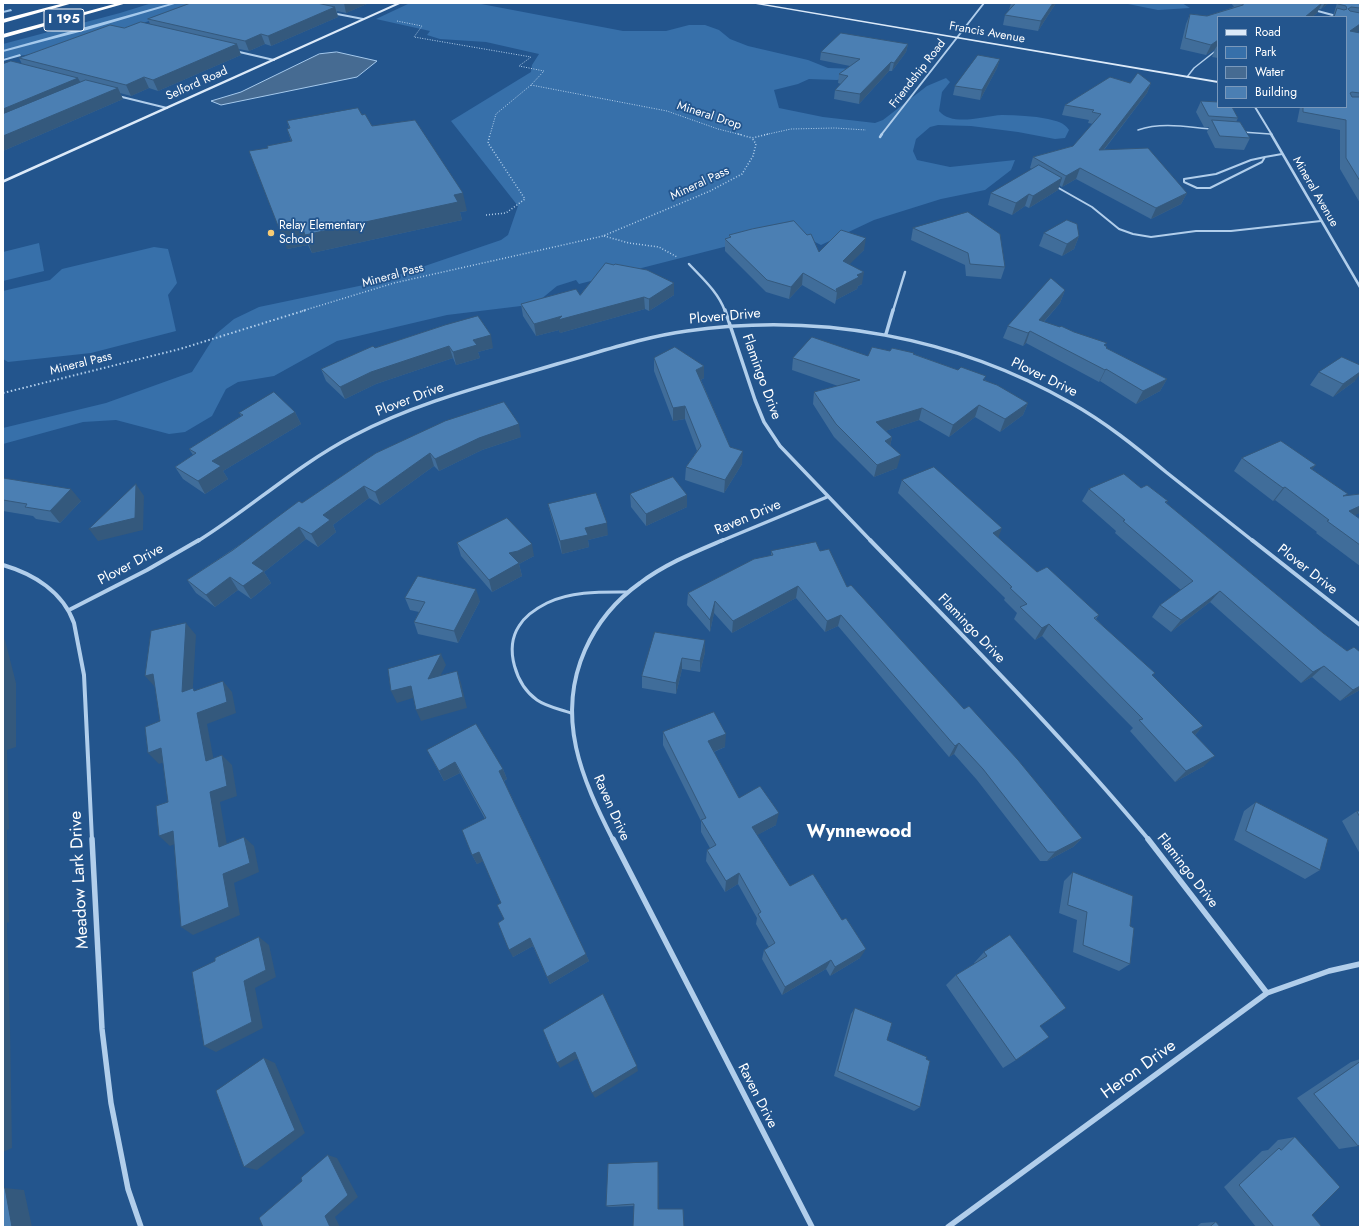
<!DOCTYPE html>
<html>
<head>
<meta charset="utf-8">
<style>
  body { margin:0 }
  #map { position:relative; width:1363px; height:1230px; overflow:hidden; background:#23558d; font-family:Jost,sans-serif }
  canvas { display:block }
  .frame { position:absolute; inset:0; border:4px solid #fff; pointer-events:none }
  .legend { position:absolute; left:1217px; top:16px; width:130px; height:92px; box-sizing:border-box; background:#23558d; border:1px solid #7b99bb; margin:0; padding:5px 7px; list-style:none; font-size:12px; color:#fff }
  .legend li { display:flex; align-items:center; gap:8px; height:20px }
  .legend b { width:20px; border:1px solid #7b99bb }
</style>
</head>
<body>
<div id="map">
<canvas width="1363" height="1230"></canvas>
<div class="frame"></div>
<ul class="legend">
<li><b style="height:5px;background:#dceaf9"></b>Road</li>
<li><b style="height:11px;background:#3770aa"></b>Park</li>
<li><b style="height:11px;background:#466b92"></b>Water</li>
<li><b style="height:11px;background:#4b7fb3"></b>Building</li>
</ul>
</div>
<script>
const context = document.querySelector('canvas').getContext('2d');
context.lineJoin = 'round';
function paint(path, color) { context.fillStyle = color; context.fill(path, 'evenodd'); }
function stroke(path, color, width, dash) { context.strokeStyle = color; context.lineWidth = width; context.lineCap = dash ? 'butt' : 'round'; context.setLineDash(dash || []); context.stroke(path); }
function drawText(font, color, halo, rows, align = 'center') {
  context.font = font + ' Jost,sans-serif'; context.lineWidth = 3.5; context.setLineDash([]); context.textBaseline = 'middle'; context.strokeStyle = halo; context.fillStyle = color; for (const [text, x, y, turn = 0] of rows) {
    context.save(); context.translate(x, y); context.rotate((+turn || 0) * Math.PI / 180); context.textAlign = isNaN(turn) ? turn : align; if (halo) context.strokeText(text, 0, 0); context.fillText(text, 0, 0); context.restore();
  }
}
paint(new Path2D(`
  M152,3h51l-141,47 -59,8v-14l117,-31z
  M410,3h66l147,28h43l23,-6h16l14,5 11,9 18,7 60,14 20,8 30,1 -13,9 -8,2 -28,-1 -11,5 -24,6 5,18 44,9 52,6 8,-3 44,-34 19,-8 4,4 -8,10 -3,19c14,16 44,5 63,4 15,0 31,1 46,4 8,2 16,3 21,11l-4,8 -10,1 -37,-7 -47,-6 -33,-1 -8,2 -14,12 -3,12 4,9 33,7 65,-7 -4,10 -26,20 -44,9 -67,21 -53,25 -10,-5 -52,-2 -180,46 -3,-4 -19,6 -17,14 -11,5 -82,10 -110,26 -63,35 -36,6 -12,7 -14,27 -27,16 -16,2 -53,-14 -33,2 -80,22v-16l103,-25 86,-31 24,-38 18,-15 25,-12 119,-25 123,-42 7,-5 10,-29 -67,-85 80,-49 1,-7 7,-11 -53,-12 -46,-3 -13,-4 3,-4 -54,-12z
  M1123,3h59l8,5 -32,2z
  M39,243l5,28 -41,10v-29z
  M154,247l14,2 9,34 -9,12 8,36 -85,22 -83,9 -5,-3v-68l47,-11 12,-11z`), '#3770aa');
const water = new Path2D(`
  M337,52l40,9 -20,16 -136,28 -10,-4 30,-9 78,-38z`);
paint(water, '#466b92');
stroke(water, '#a5c9ec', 1);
paint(new Path2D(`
  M172,3h6l-91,27 -84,22v-2z
  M11,9l1,2 -9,2v-2z
  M20,54l1,2 -18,5v-2z`), '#a5c9ec');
stroke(new Path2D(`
  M397,21l25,5 -8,11 117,20 -12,9 25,5 -13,14 -35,29 -6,21
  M531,85l136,26 51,18 24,6
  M764,135l27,-6 44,-1 31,2`), '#b1ceeb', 1, [1, 1.5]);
stroke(new Path2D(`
  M738,134l14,4 16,-4
  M486,215l20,-2 19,-14 -37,-56 2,-9
  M604,236l25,7 30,4 18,10
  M302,311l92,-28 209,-47 107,-45 32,-17 11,-18 3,-12 -4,-6`), '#b1ceeb', 1.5, [1, 2]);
stroke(new Path2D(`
  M3,393l177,-44 126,-39`), '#b1ceeb', 2, [1.5, 2.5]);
stroke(new Path2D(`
  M1187,77l7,-9 24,-19
  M1138,130c24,-8 49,-3 73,-1
  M1242,132l28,2`), '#b1ceeb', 1.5);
stroke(new Path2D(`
  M1265,157l-3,5 -52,26h-13l-13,-6v-3l32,-5 35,-14z
  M1265,157l17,-3
  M1055,186l37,21 27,22 14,5 18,3 45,-6h35l90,-10`), '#b1ceeb', 2);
stroke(new Path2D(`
  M571,713c-11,-4 -24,-6 -34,-13 -21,-15 -33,-51 -18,-74 6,-10 18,-18 28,-23 25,-12 54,-11 81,-11`), '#b1ceeb', 3);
stroke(new Path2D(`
  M1314,10l26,7
  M332,13l31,6
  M235,51l39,9
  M118,96l49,12
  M1255,107l17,28
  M881,135l103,-132`), '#b1ceeb', 2);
stroke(new Path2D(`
  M1271,134l89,153
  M880,137l2,-3
  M689,264c14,15 29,28 36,47
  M893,311l12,-39`), '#b1ceeb', 2.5);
stroke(new Path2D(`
  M725,310l30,90 9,22 16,24 91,95
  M886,334l7,-24
  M198,541c53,-33 99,-76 155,-105 64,-34 134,-51 204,-72 43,-12 86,-27 130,-33 132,-19 268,6 384,72 34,19 65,44 95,69 29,23 58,46 87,69
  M721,541l106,-44`), '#b1ceeb', 3.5);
stroke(new Path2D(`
  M870,540c95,98 191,195 279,300
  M1252,540l108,85
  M3,565c31,9 60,27 71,58l10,52 8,165
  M69,610l78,-40 52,-30
  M613,840c-31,-61 -58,-122 -28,-190 12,-27 31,-50 55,-67 25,-19 55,-31 83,-43`), '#b1ceeb', 4);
stroke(new Path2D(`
  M92,839l10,190 9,74 17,86 13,38
  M613,839l199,388
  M1148,839l119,154
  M948,1227l319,-234 62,-22 31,-7`), '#b1ceeb', 5.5);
paint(new Path2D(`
  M397,3h5l-399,180v-3z
  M750,3h8l460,78v2z`), '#dceaf9');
paint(new Path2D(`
  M64,3h9l-70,20v-4z
  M118,3h9l-124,35v-4z`), '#fff');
paint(new Path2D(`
  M191,3h178l-23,10 -9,-2 1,6 -67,29 -6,-2 -16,7 -10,-2 2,6 -83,36 -9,-3 -18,8 -11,-3 3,6 -120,52v-87h19l-3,-6 105,-30 26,-4 -2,-5z
  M1011,3h45l-18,28 -35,-6 2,-10 5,-5h-1z
  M1231,3h98l-8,6h-2l-2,4 -5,4h-94v41l-6,-1 3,-8 -9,6 -26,-6 6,-25 4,-10 17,2 27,-9z
  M1337,3h23v27l-4,2 4,1v170l-20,-34v-39l-43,-8 3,-15h46v-90h-14l2,-4z
  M908,44l-2,8 -14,19h-3l-30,33 -25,-5 1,-9 6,-6 -3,-1 1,-9 11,-8 -30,-6 1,-8z
  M1000,59l-3,9 -17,32 -27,-5 2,-9z
  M1130,83h21l-4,10 -43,57 83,43 -6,11 -30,15 -75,-40 -14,8 -3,-2 -1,5 -29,18 -4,-2 -13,9 -24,-10 3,-12 41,-24 -2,-1 3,-11 40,-11 20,-22 -5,-1 1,-3 -27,-5 3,-10z
  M1201,101l37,17 -2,4 14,16 -6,12 -29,-2 -8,-16 2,-5h-5l-8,-15z
  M362,115l10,11 95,85 -7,1 2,8 -150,33 -4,-8 -21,4 4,-108 -4,-12 2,-1 -2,-7z
  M913,228l92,39 -4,12 -35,-3 -1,-11 -54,-25z
  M1044,233l35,3 -5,13 -12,7 -23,-10z
  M729,235l90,17 45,-2 -15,14 13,20 -4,2 -1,3 -21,11 -1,4 -33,-19 -13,14 -23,-7 -41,-41v-12l4,-1z
  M1065,290l-5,13 -16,19 30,10 31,14 2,1 -1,1 61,31 -7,12 -24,13 -36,-23 -1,1 -73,-39 -3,3 -20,-8 5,-12z
  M580,295h94l-25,16 -4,-2 -85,24 -1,-3 -23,6 -13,-20 -2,-12z
  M445,325l48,23 -15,4 2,6 -24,7 -3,-7 -77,26 -31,15 -19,-18 -5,-12 54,-21z
  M890,351l24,3 71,26 43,23 -5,12 -23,17 -25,-15 -26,20 -30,-17 -34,11 7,6 -2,9 7,22 -23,9 -40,-40 -21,-33 1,-12 24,-6 -46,-16 1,-12 75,-2z
  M654,358l50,8v12l-3,2 29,67 12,17 -18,29 -39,-13 1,-13 11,-16 -12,-32 -12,2 -19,-50z
  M1319,372l36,9 -22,16 -23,-12z
  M295,412l6,12 -78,47 5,8 -23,15 -22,-15 -8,-12 18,-12 -4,-6 52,-33 -2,-3z
  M521,437l-39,13 -43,21 -5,-5 -54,39 -11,-7 -36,27 3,7 -18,15 -12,-8 -42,33 7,11 -20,16 -13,-9 -23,17 -19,-14 -9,-13 115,-77 74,-50z
  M1242,458l74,7 -4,4 34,26 9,20 5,4v47l-44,-33 1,-1 -42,-32 -2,1 -39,-30z
  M3,478l78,23 -21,22 -24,-4 -3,-3 -30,-5z
  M902,480l96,58 39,34 62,43 -3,4 107,107 -8,9 9,31 -29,16 -45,-51 3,-3 -91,-92 -7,4 -21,-21 3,-6 -13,-13 1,-2 -107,-105z
  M1141,488l27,13 -2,2 157,130 24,18 13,1v38l-20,11 -28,-24 -11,6 -91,-81 -39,30 -19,-15 8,-12 21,-15 -66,-57 1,-2 -34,-30 7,-12z
  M630,494l57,1v12l-41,19 -15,-19z
  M548,504l60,31 -20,5 1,7 -27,7 -11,-38z
  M457,543l77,13 -15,8 3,12 -30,16 -31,-36z
  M771,551h49l27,36 117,122 118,129 -9,9 -26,14h-7l-63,-81 -23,-26 -5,3 -111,-131 -13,6 -29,-34 -64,35 -18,-20 -4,19 -23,-27 1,-12 83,-37z
  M405,598l75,3 -22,42 -40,-9 -4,-12 5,-10 -9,-2z
  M655,632l50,20 -5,20 -18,-3 -6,25 -34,-6v-12z
  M663,732l62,15 -11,5 25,46 37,27 -19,10 33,51 70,72 -30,18 -4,-7 -44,26 -20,-36 2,-9 5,-3 -13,-23 1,-6 -19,-34 -13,8 -19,-31 1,-11 3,-2 -9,-16v-11l-38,-76z
  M427,750l76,19 4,10 -3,2 85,180 -39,23 -17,-38 -20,11 -9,-38 -3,-16 -18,-42 -6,3 -5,-9 13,-36 -25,-46 -16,8z
  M1256,802l64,68 -15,9 -71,-39 10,-29z
  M1357,811h3v43l-18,-33z
  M1073,872l57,92 -11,7 -46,-19 4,-32 -18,-7 5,-32z
  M984,952l56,74 -24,34 -13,8 -57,-83 10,-10 18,-11v-1z
  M855,1008l32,32 39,19 -6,48 -6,4 -80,-35 17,-62z
  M1360,1059v85l-2,2 -19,3 -42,-51 54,-36z
  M1295,1137l17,78 10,12h-66l-32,-40 38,-36 6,-1 10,-10z
  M658,1162v3l1,44 25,18 -50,-21 -25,1 -3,-1z
  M1216,1222l4,5h-24l5,-4z`), '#406d9a');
paint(new Path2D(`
  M344,3h25l-23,10z
  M1053,3h3l-18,28 3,-10z
  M1322,3l-5,10 -5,4h-7z
  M1325,3h4l-8,6z
  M335,7l3,10 -67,29 -3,-10z
  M1360,24v6l-14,10 4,-9z
  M261,34l4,10 -16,7 -4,-10z
  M1218,40v6h-1l-2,3 -9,6 5,-10z
  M237,44l4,11 -83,36 -5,-11z
  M908,44l-2,8 -14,19 2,-8z
  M1000,59l-3,9 -17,32 2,-10z
  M891,62l-2,9 -30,33 1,-10z
  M144,77l5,11 -18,8 -5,-11z
  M78,78l6,11 -81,34v-14z
  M1151,83l-4,10 -52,68 4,-11z
  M118,88l5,11 -120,52v-15z
  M1080,168l-4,11 -14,8 4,-11z
  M1062,178l-4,12 -29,18 4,-12z
  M463,193l4,18 -7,1 2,8 -150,33 -7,-18z
  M1187,193l-6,11 -30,15 5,-11z
  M1029,194l-4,12 -13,9 4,-12z
  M302,226l6,19 -21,4 -7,-18z
  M1079,236l-5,13 -12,7 5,-12z
  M866,238l-2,12 -23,23 2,-12z
  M864,272l-2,12 -4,2 -1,3 -21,11 1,-8 -1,-3 21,-14z
  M803,273l-1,12 -13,14 2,-12z
  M674,283v12l-25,16v-12z
  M1065,290l-5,13 -26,30 5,-13z
  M644,297l1,12 -85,24 -1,-3 -23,6 -2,-12 28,-8z
  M1030,331l-4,12 -3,3 5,-13z
  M491,335l2,13 -15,4 2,6 -24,7 -3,-13 20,-12z
  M449,346l4,12 -77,26 -31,15 -5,-12 31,-15z
  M704,366v12l-8,5v-13z
  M1106,369l-6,12 -1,1 6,-12z
  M1360,372v2l-5,7 -22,16 10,-13z
  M1167,379l-7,12 -24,13 7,-13z
  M1028,403l-5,12 -23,17 5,-13z
  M979,405l-4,12 -26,20 4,-12z
  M685,406v13l-12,2v-13z
  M922,408l-3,12 -46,15 3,-13z
  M295,412l6,12 -78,47 5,8 -23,15 -7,-13 14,-20z
  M519,424l2,13 -39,13 -43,21 -4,-12 44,-21z
  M892,437l-3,13 -4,-9z
  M743,451l-1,13 -18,29 1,-13z
  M430,453l4,13 -54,39 -5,-13z
  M901,455l-4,13 -23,9 3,-12z
  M1316,465l-10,12 4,-9z
  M136,484l8,12 -1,34 -45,11 -9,-12z
  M364,486l5,12 -36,27 3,7 -18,15 -7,-13 12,-19z
  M1285,487l-10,13 -2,1 10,-13z
  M71,489l10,12 -21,22 -10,-12z
  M687,495v12l-41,19v-12z
  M1360,506v7l-22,10 11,-12z
  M607,523l1,12 -20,5 1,7 -27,7 -2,-13 25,-13z
  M299,527l7,12 -42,33 7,11 -20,16 -8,-13 9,-23z
  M1002,528l-5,13 -4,-8z
  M532,544l2,12 -15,8 3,12 -30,16 -3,-12 20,-27z
  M230,577l8,13 -23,17 -9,-12z
  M798,586l-2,12 -64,35 1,-12z
  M476,589l4,12 -22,42 -4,-12z
  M1220,591l-10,11 -39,30 10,-12z
  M715,601l-1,12 -4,19v-12z
  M841,615l-3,11 -13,6 2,-11z
  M186,623l10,12 -4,68 -10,-11z
  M1049,624l-7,12 -7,4 7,-12z
  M3,638l2,2 11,43v64l-9,3 2,79 -2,1 2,92 -2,1 3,105 2,120 -9,4z
  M705,640v12l-5,20v-11z
  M441,654l5,11 -13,25 -5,-11z
  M682,658v11l-6,25v-11z
  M1324,666l-12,11 -11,6 12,-11z
  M457,671l4,12 6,25 -46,13 -5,-11z
  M153,674l2,13 -10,-11z
  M223,681l9,11 4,21 -29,11 9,48 -10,-11 -9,-48z
  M411,686l5,11 -19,6 -6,-12z
  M1360,686v4l-20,11 13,-11z
  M1203,726l-10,11 -1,-5z
  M726,734l-1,13 -17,7v-13z
  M959,743l-5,11 -5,3 6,-11z
  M161,748l11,11 -13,5 -11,-11z
  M222,755l10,10 5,31 -17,6 9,55 -10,-10 -9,-55z
  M1215,756l-11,10 -29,16 11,-11z
  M455,762l5,11 -16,8 -5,-10z
  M503,769l4,10 -4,2 -4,-10z
  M779,813l-3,12 -26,14 2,-12z
  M173,831l11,9 -14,6 -11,-10z
  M244,837l10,9 5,26 -25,11 6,32 -47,20 -12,-8z
  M1082,838l-9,9 -26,14 8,-9z
  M479,852l5,9 -7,3 -5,-9z
  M739,873l-1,11 -13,8 1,-11z
  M259,937l10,8 7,32 -21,11 8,40 -47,24 -12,-6 40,-65z
  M530,938l3,8 -20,11 -4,-7z
  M866,949l-6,9 -30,18 5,-9z
  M586,954l3,7 -39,23 -3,-7z
  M831,960l-5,9 -44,26 3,-8z
  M575,1052l3,6 -18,10 -3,-5z
  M264,1058l11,5 30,70 -48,37 -13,-3z
  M637,1066l1,5 -43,27 -3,-5z
  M328,1155l9,3 21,39 -23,20 5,10h-10l-5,-11z
  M658,1162v3l1,46 -1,-2z
  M5,1188l19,2 8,37h-20z`), '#34597d');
const building = new Path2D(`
  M191,3h126l18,4 -67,29 -7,-2 -16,7 -97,-22z
  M1016,3h37l-12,18 -36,-6z
  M1242,3h80l-17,14h-87v23l-7,5 -26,-7 5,-24 17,2 36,-11z
  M1338,3h22v5l-9,-1 -3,2 2,2 10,2v11l-10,7 10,2v60l-8,-1 -2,1 2,4h8v84l-14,-23v-38l-43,-8v-5h43v-90h-12l3,-9 7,2 3,-1 -1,-3 -8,-2z
  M141,22l96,22 -84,36 -9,-3 -18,8 -107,-27 91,-33 14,3z
  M841,33l67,11 -14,19 -3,-1 -31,32 -25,-4 13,-14 -9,-2 21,-15 -39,-7z
  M978,55l22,4 -18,31 -27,-4z
  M11,61l67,17 -75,31v-45z
  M1138,73l13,10 -52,67 49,-2 39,45 -31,15 -76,-40 -14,8 -33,-19 40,-11 28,-32 -9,-2 2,-2 -29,-5 45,-28 20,6z
  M86,80l32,8 -115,48v-22z
  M1201,101l17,1v5h14l6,11 -29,-2z
  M358,108l4,7 3,-1 7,12 43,-6 48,73 -9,2 4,7 -153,33 -3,-9 -22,5 -31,-80 19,-3 -1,-2 25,-5 -5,-12 3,-1 -3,-7z
  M1212,120l28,2 10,16 -30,-2z
  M1039,165l23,13 -29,18 -4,-2 -13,9 -25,-10z
  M968,212l32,22 5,33 -35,-3 -2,-11 -55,-25z
  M1067,220l10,4 2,12 -12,8 -23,-11z
  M794,221l13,14 4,-1 8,18 22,-22 25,8 -23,23 21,11 -7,3 2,2 -23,12 1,3 -34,-19 -12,14 -24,-7 -42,-41 6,-2 -2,-2 23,-6z
  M606,263l8,2 1,-1 32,6 27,13 -25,16 -5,-2 -86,23 4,-4 -28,8 -13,-20 55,-15 4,6z
  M1051,278l14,12 -26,30 21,7 1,-1 13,6 33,11 -3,2 3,2 -1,1 61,31 -24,12 -37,-22 -1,1 -75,-39 -2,2 -20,-7z
  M478,316l13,19 -18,5 4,5 -24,7 -4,-6 -78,26 -31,15 -19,-18 52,-23 2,2 70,-23z
  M812,337l56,19 4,-9 18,4 2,-3 22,5 -1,1 45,16 3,-3 25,9 -3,4 14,5 31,18 -23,16 -26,-14 -26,20 -31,-17 -46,14 16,15 -7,4 16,14 -24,10 -41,-41 -22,-32 46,-12 -67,-22z
  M675,347l29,19 -8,4 34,77 13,4 -18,29 -39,-13 15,-21 -16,-40 -12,2 -19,-50z
  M1342,357l18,8v7l-17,12 -24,-12z
  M274,392l21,20 -83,49 9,5 -23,15 -23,-14 21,-14 -7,-4 54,-34 -4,-2z
  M504,402l15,22 -40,14 -44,21 -5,-6 -55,39 -11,-6 -41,29 7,5 -19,14 -12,-7 -47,36 12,8 -21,15 -13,-9 -24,18 -19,-15 46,-30 66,-49 3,2 74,-50 69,-32z
  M1281,441l35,24 -6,3 38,26 -5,2 17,-2v12l-11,5 11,8v26l-33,-24 2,-1 -44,-33 -2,1 -41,-30z
  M934,467l68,61 -9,5 44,39 10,-5 52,48 -5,3 61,55 -3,2 51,51 -11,6 23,24 -29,15 -47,-51 4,-1 -94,-95 -7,4 -22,-21 7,-3 -17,-16 2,-1 -110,-107z
  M1124,474l17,14 6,-3 21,16 -3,1 158,131 24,18 7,-4 6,5v34l-7,4 -29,-24 -11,6 -93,-81 -39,29 -21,-15 33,-24 -70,-60 2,-1 -36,-31z
  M673,477l14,18 -41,19 -16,-20z
  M3,478l68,11 -21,22 -25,-4 2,-3 -24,-4z
  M136,484l-1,34 -46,11z
  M596,493l11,30 -22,5 3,7 -28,6 -12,-37z
  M507,518l25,26 -14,7 -9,2 10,10 -30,17 -32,-37z
  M816,542l4,9 9,-2 18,38 4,-2 113,124 5,-3 49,54 64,78 -27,14h-7l-65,-83 -24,-26 -4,3 -114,-131 -14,6 -29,-35 -65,35 -18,-20 -5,19 -22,-27 66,-34 19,-4 -2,-4z
  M418,576l58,13 -22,42 -40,-9 11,-20 -20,-4z
  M186,623l-4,69 11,-4 1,3 29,-10 4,21 -30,11 9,48 16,-6 5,31 -17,6 9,55 25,-10 6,26 -27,11 6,33 -48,20 -8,-96 -14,5 -3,-30 12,-4 -7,-54 -13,5 -3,-26 15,-6 -7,-47 -8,2 6,-45z
  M655,632l50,8 -5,21 -18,-3 -6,25 -34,-7z
  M441,654l-13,25 29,-8 6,26 -47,13 -5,-24 -20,5 -3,-22z
  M714,712l12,22 -18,7 31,57 21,-12 19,27 -27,14 38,59 23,-12 29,46 4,-2 20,31 -31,18 -4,-7 -46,27 -21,-37 11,-7 -17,-29 3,-2 -22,-39 -13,8 -19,-31 9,-5 -15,-25 5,-2 -43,-86z
  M476,724l27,45 -4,2 87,183 -39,23 -17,-39 -21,12 -11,-27 6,-4 -7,-14 4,-2 -22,-51 -7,3 -10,-25 24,-12 -31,-56 -16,9 -12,-21z
  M1256,802l72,37 -8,31 -74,-39z
  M1357,811h3v6z
  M1073,872l60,24 -3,30 4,2 -4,36 -47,-19 4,-33 -19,-7z
  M1010,935l56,73 -26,18 9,11 -33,23 -60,-85 31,-19 -3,-4z
  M259,937l7,33 -22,11 8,41 -48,24 -12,-74 23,-11v-3z
  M603,994l34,72 -45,27 -17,-41 -18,11 -14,-33z
  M855,1008l37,15 -5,17 40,17 -1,2 4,2 -10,46 -82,-36z
  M264,1058l31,72 -51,37 -28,-76z
  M1360,1062v82l-2,2 -44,-52z
  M1295,1137l45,50 -28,28 10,12h-48l-35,-42 40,-37 2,2z
  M328,1155l20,40 -23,21 5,11h-67l-4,-9 43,-37 -1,-3z
  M658,1162v47h25l1,18h-51l1,-23 -28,2 2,-42z
  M5,1188l7,39h-9v-38z
  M1216,1222l4,5h-10z`);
paint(building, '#4b7fb3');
stroke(building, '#34597d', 1);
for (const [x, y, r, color] of [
  [271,233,4,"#f7cb74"]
]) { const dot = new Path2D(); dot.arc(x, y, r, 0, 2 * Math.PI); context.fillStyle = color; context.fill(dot); stroke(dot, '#23558d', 1.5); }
drawText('12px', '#fff', '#23558d', [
  ["Francis Avenue",987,33,10],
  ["Friendship Road",918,74,-52],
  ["Selford Road",197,84,-24],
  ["Mineral Drop",709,116,18],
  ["Mineral Pass",700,184,-25],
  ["Mineral Avenue",1315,192,60],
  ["Mineral Pass",393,276,-15],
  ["Mineral Pass",81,364,-14]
]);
drawText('12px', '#fff', '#23558d', [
  ["Relay Elementary",279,226],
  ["School",279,240]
], 'left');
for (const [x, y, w] of [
  [64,20,40]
]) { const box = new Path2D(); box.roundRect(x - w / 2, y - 11, w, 22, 3); context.fillStyle = '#23558d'; context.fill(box); stroke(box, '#fff', 1); }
drawText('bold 13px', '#fff', null, [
  ["I 195",64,20]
]);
drawText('14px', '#fff', '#23558d', [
  ["Plover Drive",725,317,-5],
  ["Flamingo Drive",761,377,70],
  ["Plover Drive",1044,378,26],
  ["Plover Drive",410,400,-21],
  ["Raven Drive",748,518,-23],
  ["Plover Drive",131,565,-28],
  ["Plover Drive",1307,570,38],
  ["Flamingo Drive",971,629,46],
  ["Raven Drive",611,808,66],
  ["Flamingo Drive",1187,871,52],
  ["Raven Drive",757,1096,63]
]);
drawText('17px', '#fff', '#23558d', [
  ["Meadow Lark Drive",80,880,-93],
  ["Heron Drive",1139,1070,-36]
]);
drawText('bold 18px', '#fff', '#23558d', [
  ["Wynnewood",859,833]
]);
</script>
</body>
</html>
